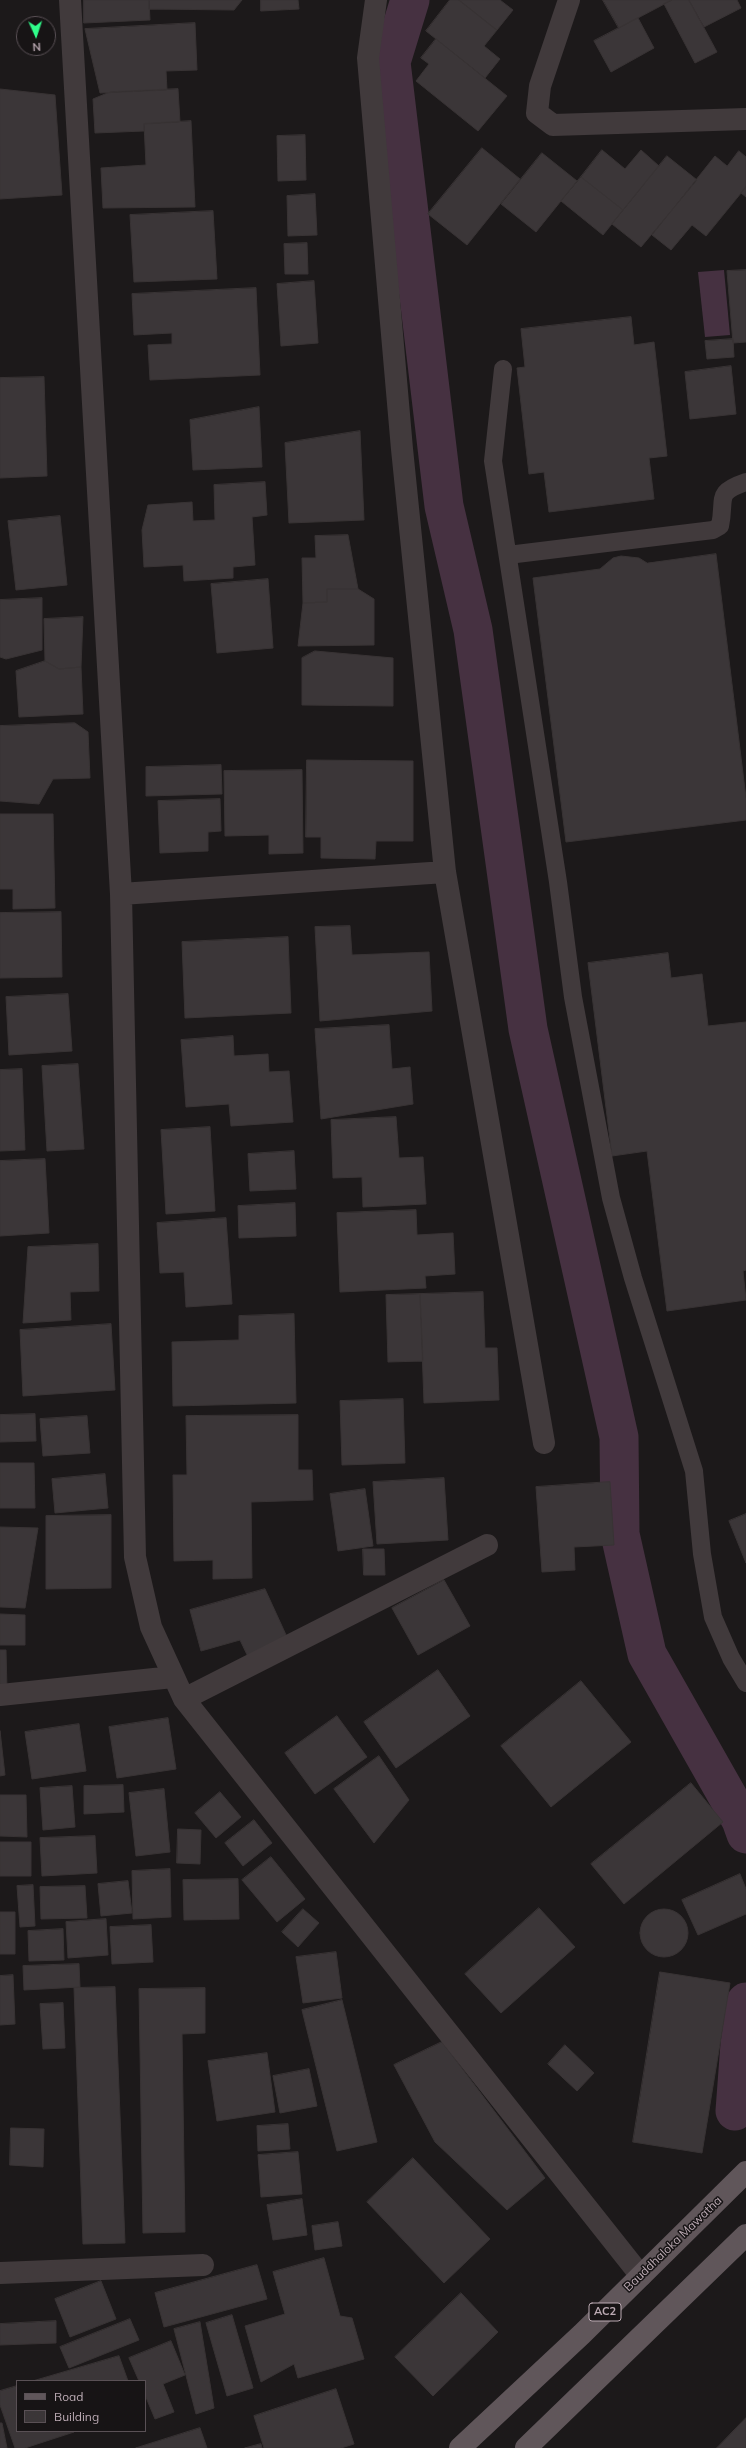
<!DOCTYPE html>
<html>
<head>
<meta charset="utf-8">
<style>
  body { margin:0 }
  #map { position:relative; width:746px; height:2448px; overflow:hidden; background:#1c191a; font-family:Mulish,sans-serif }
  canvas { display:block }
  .legend { position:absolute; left:16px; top:2380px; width:130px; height:52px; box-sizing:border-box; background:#171415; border:1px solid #595055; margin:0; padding:5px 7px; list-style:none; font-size:12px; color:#bcabb4 }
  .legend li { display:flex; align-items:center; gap:8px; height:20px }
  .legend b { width:20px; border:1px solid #595055 }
  .north { position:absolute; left:16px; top:16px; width:40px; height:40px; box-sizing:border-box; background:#171415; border:1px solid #595055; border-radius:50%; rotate:177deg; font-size:11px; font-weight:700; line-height:16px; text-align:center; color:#bcabb4 }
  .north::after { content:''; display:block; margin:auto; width:14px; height:18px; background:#30fd8b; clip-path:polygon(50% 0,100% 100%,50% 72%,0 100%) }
</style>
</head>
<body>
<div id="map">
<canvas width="746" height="2448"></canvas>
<ul class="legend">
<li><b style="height:5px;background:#60565a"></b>Road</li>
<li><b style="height:11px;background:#3b3638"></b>Building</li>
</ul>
<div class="north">N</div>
</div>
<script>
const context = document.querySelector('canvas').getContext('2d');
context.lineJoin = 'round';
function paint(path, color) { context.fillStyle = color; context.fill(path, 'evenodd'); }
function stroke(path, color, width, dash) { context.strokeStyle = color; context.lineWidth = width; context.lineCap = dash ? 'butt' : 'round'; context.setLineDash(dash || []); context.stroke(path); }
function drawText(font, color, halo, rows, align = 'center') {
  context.font = font + ' Mulish,sans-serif'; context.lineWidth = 3; context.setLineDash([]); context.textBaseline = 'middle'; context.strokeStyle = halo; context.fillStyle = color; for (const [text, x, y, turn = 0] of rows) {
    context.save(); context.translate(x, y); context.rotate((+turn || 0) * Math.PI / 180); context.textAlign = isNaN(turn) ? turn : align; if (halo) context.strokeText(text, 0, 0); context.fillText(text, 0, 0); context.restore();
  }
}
paint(new Path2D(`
  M724,270l6,65 -25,2 -7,-65z`), '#463141');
stroke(new Path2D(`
  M410,0l-19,62 53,444 29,124 55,399 91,408 1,97 27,120 94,166 5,14
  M735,2111l5,-67 6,-42`), '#463141', 39);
const building = new Path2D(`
  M84,0h65l1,20 -66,3z
  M149,0h93l-8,10 -85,-1z
  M261,0h37l1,9 -38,2z
  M450,0h9l38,30 -13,16 16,13 -15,19 -59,-47z
  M459,0h41l13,10 -16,20z
  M603,0h69l-53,28z
  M672,0h17l28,52 -22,11 -31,-59z
  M689,0h48l4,8 -37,19z
  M638,18l16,30 -43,24 -17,-31z
  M195,23l2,47 -31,1 1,19 -67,3 -15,-64z
  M436,39l71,57 -29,35 -62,-50 13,-17 -8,-6z
  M0,89l55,6 7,100 -62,4z
  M178,89l2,33 -36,2v7l-49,2 -2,-34 17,-7z
  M191,121l4,86 -92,1 -2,-40 45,-3 -2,-41z
  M305,135l1,45 -28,1 -1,-45z
  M482,148l38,31 -53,66 -39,-31z
  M602,150l23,19 16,-19 18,16 -36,44 -42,-33z
  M739,151l7,6v30l-40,49 -14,-11 -21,25 -19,-15 63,-79 12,10z
  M542,153l35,28 -41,51 -35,-28z
  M667,156l30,24 -56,67 -29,-23z
  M581,177l42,33 -20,25 -42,-34z
  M746,187v10l-5,-4z
  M315,194l2,41 -29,1 -1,-40z
  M213,211l4,68 -83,3 -4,-67z
  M307,243l1,31h-23l-1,-30z
  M746,270v72l-13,1 -6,-72z
  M314,281l4,62 -37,3 -4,-62z
  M256,288l4,87 -110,5 -2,-35 24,-1v-11l-38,2 -2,-41z
  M631,317l3,28 20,-3 13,114 -18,2 5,41 -105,13 -5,-40 -15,2 -12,-106 8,-1 -4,-38z
  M733,339l1,18 -27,2 -2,-18z
  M731,366l5,48 -46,5 -5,-47z
  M44,377l3,99 -47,2v-100z
  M259,407l3,60 -69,3 -3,-50z
  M360,431l4,89 -75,3 -4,-80z
  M265,482l2,33 -15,2 3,48 -22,2v11l-49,3 -1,-16 -39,2 -2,-37 6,-25 44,-3 1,19 22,-1 -1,-35z
  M60,516l7,69 -51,5 -8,-69z
  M348,535l10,54h-31v13l-24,1 -1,-45h14l-1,-22z
  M716,554l30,244v22l-180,22 -33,-264 67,-9 13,-11 8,-2 18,2 8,5z
  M268,579l5,69 -56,5 -6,-69z
  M327,589h31l16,10v46l-76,1 5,-43 24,-1z
  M42,598v52l-36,9 -6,-2v-57z
  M83,617l-2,50 -22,2 -14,-8 -1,-42z
  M315,651l78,7v48l-91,-1v-47z
  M45,661l14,8 22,-2 2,47 -64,3 -3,-46z
  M75,723l13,9 2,46 -37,1 -14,25 -39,-3v-75z
  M307,760l106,1v80h-37l-1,18 -54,-1v-21h-15z
  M221,765l1,29 -76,2v-29z
  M302,770l1,83 -34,1v-19l-44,1 -1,-65z
  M220,799l1,32 -13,1v19l-48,2 -2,-52z
  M0,814h53l2,94 -42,1v-20h-13z
  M61,912l1,65 -62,1v-65z
  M350,926l2,29 77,-3 3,59 -112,10 -5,-94z
  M288,937l3,76 -106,5 -3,-76z
  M668,953l3,25 31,-4 6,52 38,-4v248l-3,1 3,29 -79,11 -20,-160 -35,5 -24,-193z
  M68,994l4,57 -63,4 -3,-58z
  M389,1025l3,44 18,-2 3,37 -92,15 -6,-90z
  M233,1036l1,20 34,-2 1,18 20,-1 4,51 -62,4 -2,-22 -43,3 -5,-67z
  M78,1064l6,85 -37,2 -5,-85z
  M22,1069l3,81 -25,1v-81z
  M396,1117l3,41 24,-1 3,47 -63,3 -1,-30 -29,1 -2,-58z
  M210,1127l5,84 -49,3 -5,-84z
  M294,1151l2,38 -46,2 -2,-37z
  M45,1159l4,74 -49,3v-75z
  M295,1203l1,33 -57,2 -1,-32z
  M416,1210l1,25 36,-2 2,41 -30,2 1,12 -86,4 -3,-79z
  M226,1218l6,86 -46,3 -2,-35 -24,1 -3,-50z
  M98,1244l1,47 -29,1 1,28 -48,3 5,-76z
  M483,1292l2,56h12l2,52 -75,3 -4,-109z
  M420,1294l3,67 -35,1 -2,-67z
  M294,1314l2,89 -123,3 -1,-64 67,-2v-24z
  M111,1324l4,66 -92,6 -3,-66z
  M403,1399l2,64 -63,2 -2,-64z
  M35,1414l1,27 -36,1v-27z
  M298,1415v55h14l1,30 -62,2 1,76 -39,1v-19l-39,1 -1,-86h14l-1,-59z
  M87,1416l3,37 -47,3 -3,-37z
  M0,1463h34l1,45h-35z
  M105,1474l3,34 -53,5 -3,-34z
  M444,1478l4,62 -71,4 -4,-62z
  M610,1482l4,63 -40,2 1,23 -33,2 -6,-85z
  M365,1489l8,57 -35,5 -8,-57z
  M746,1514v49l-17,-42z
  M111,1515v73l-65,1v-73z
  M0,1527l38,1 -13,80 -25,-1z
  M363,1549h21l1,26h-21z
  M444,1580l26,46 -52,29 -26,-47z
  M265,1589l22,48 -37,24 -10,-21 -39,11 -11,-41z
  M0,1614l25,1v30h-25z
  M0,1650h6l1,40h-7z
  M438,1670l32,46 -74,52 -32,-46z
  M581,1681l50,61 -80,65 -50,-61z
  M337,1716l30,41 -52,37 -30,-41z
  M168,1718l8,51 -59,9 -8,-51z
  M79,1724l7,47 -54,8 -7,-47z
  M0,1731l5,44 -5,1z
  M379,1756l30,44 -35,43 -40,-54z
  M691,1783l32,39 -99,82 -33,-40z
  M123,1785l1,27 -40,2v-28z
  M72,1786l3,41 -32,3 -3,-42z
  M164,1789l6,63 -34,4 -7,-63z
  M220,1792l21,25 -25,21 -21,-25z
  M0,1795h26l1,42 -27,-1z
  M254,1820l18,23 -29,23 -18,-23z
  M178,1829l23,1 -1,34 -23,-1z
  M95,1836l2,37 -55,3 -2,-38z
  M0,1842h31v34h-31z
  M271,1857l34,42 -28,23 -35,-42z
  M170,1869l1,48 -38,2 -1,-48z
  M740,1874l6,15v25l-48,21 -16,-35z
  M238,1879l1,40 -55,1 -1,-40z
  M128,1881l4,32 -31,3 -3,-32z
  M33,1885l2,41 -15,1 -3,-41z
  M85,1886l2,32 -46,1 -1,-32z
  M539,1908l36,39 -74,66 -36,-39z
  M640 1933a24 24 0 1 1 48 0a24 24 0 1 1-48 0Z
  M303,1909l16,14 -21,24 -16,-15z
  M0,1912h15v42h-15z
  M106,1919l2,36 -40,3 -2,-36z
  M151,1925l2,37 -41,2 -2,-37z
  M63,1929l1,31 -35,1 -1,-30z
  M336,1952l6,46 -39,5 -7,-46z
  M79,1964l1,23 -56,3 -1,-24z
  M660,1972l70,11 -28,170 -69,-11z
  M13,1975l2,49 -15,1v-49z
  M115,1987l10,256 -42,1 -9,-256z
  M205,1988v45l-23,1 3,198 -42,1 -4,-244z
  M342,2000l35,142 -40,9 -35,-141z
  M63,2003l2,45 -22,1 -3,-45z
  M442,2042l103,136 -38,32 -72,-68 -41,-77z
  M565,2045l29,28 -17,18 -29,-27z
  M267,2053l8,59 -58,9 -9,-60z
  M309,2069l8,37 -37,7 -7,-37z
  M288,2124l2,25 -32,2 -1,-25z
  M11,2128l33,1 -1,38 -33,-2z
  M298,2152l4,42 -41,3 -3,-42z
  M413,2158l77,81 -46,44 -77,-81z
  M302,2199l5,36 -34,5 -6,-35z
  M338,2222l4,24 -27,4 -3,-24z
  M324,2258l16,58 12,2 12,41 -66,19 -4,-14 -33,18 -16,-56 40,-12 -12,-42z
  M257,2265l10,34 -103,28 -9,-34z
  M101,2281l15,38 -46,18 -15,-38z
  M461,2293l37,39 -65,64 -38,-39z
  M232,2315l21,73 -26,8 -21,-73z
  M130,2319l9,21 -70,28 -9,-21z
  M56,2321v22l-56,2v-21z
  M200,2322l14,86 -18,6 -22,-85z
  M171,2341l14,34 -22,9 11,28 -19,7 -10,-24v-14h-6l-10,-23z
  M119,2356l9,25h-95z
  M17,2386v45l57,1 -49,16h-10l-15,-43v-14z
  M336,2389l18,55 -13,4h-77l-10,-32z
  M746,2418v30h-29z
  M0,2423h2l5,25h-7z
  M200,2428l7,20h-71z
  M261,2444l1,4h-17z`);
paint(building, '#3b3638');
stroke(building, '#383334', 1);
stroke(new Path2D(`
  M503,369l-10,92 65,421 15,115 38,201 22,80 61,193 8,83 11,63 18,41 15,25
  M508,555l205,-25 7,-4c6,-28 -6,-33 26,-44`), '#413a3c', 18);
stroke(new Path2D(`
  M70,0l51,894 14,663 16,70 33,72 457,577
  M376,0l-8,58 34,391 43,423 99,571
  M569,0l-29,86 -3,27 16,12 193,-6
  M121,894l324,-22
  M0,1695l173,-18
  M184,1699l303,-154
  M0,2273l203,-8`), '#413a3c', 22);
stroke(new Path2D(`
  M460,2448l122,-114 164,-162
  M526,2448l220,-213`), '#60565a', 22);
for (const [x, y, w] of [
  [605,2312,32]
]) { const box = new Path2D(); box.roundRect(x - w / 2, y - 9, w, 18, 3); context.fillStyle = '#171415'; context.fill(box); stroke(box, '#bcabb4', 1); }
drawText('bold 11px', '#bcabb4', null, [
  ["AC2",605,2312]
]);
drawText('12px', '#bcabb4', '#171415', [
  ["Bauddhaloka Mawatha",673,2244,-44]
]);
</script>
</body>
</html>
